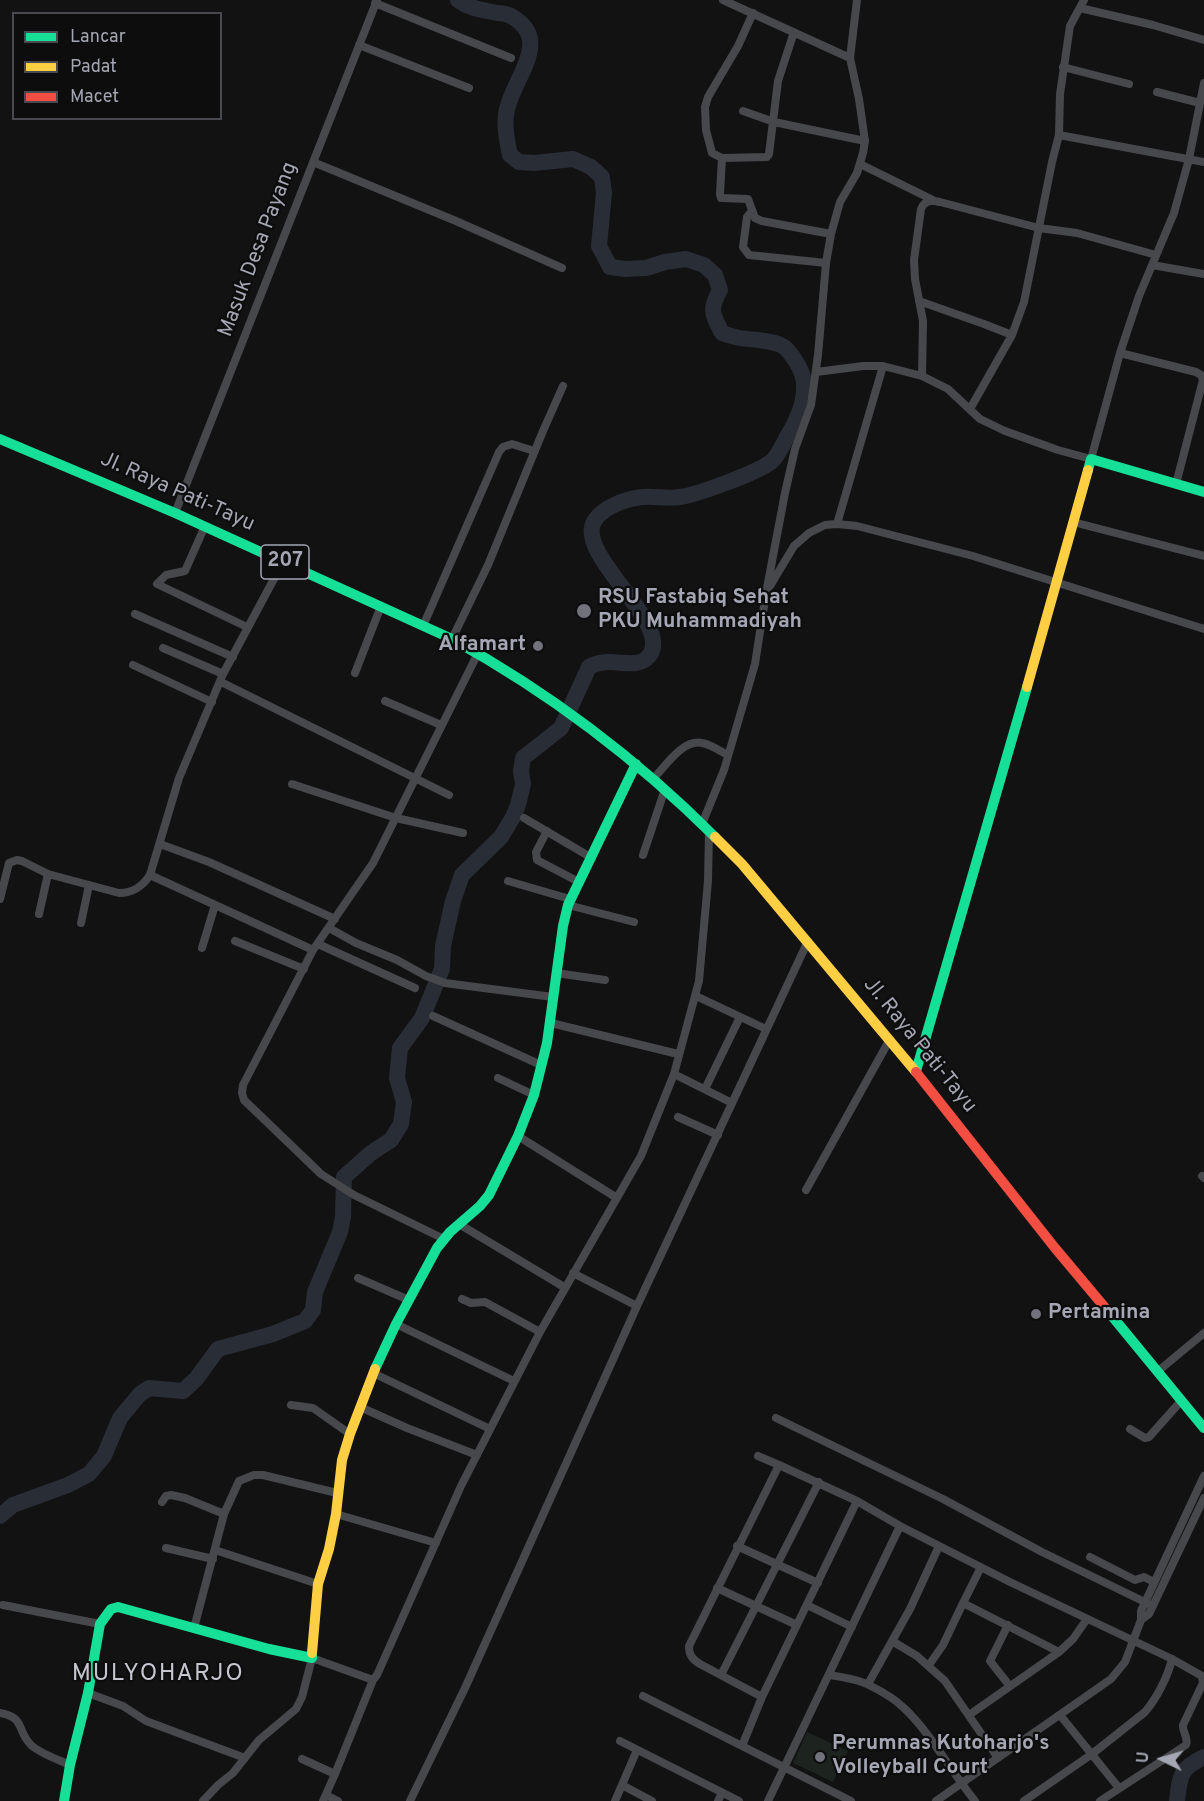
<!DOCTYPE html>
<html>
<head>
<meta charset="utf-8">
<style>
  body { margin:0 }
  #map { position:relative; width:1204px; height:1801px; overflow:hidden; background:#121213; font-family:Overpass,sans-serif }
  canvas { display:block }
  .legend { position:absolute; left:12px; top:12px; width:210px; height:108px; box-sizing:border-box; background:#0d0d0e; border:2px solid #494a50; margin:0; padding:8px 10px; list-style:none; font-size:18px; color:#a4a6b3 }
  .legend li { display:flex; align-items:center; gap:12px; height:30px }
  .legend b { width:30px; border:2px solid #494a50 }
  .north { position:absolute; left:1132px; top:1729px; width:60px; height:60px; -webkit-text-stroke:4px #0d0d0e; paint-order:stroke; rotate:275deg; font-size:16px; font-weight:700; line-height:24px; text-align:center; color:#a4a6b3 }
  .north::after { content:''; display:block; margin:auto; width:21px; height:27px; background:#a4a6b3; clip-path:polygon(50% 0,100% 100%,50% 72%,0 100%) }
</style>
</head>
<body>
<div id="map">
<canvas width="1204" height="1801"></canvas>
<ul class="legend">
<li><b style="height:8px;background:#16e098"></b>Lancar</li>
<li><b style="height:8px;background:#ffcf43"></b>Padat</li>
<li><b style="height:8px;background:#f24e42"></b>Macet</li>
</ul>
<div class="north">U</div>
</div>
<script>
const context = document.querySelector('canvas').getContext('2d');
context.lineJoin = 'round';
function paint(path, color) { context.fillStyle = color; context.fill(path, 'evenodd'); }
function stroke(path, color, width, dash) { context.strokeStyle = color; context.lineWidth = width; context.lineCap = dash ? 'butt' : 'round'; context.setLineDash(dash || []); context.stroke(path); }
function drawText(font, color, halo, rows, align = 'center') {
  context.font = font + ' Overpass,sans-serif'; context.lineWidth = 4.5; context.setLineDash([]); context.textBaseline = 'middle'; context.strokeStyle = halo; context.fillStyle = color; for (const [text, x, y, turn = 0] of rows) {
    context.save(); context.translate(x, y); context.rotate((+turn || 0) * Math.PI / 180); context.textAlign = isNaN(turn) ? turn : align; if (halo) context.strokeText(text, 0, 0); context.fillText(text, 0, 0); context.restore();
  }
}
paint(new Path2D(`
  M807,1732l41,19 -15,31 -40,-19z`), '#1d231e');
stroke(new Path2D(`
  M0,1516l13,-11 55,-20 21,-11 15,-18 16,-38 20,-24 9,-6 34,3 13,-12 22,-30 55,-15 32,-13 8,-11 2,-18 25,-60 3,-15 1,-40 27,-24 20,-13 10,-16 3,-22 -7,-24 3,-30 22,-30 20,-49 1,-23 10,-45 9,-26 39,-38 12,-20 5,-12 5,-21 -2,-13 2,-13 38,-30 28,-61c19,-12 44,3 57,-8 36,-30 -75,-105 -51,-139 8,-13 33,-22 48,-23 12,-1 25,2 37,0 16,-2 83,-26 93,-37 6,-6 10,-16 14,-23 9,-14 18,-34 17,-51 0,-9 -2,-13 -6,-21 -4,-6 -8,-14 -14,-18 -9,-7 -33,-7 -44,-9 -6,-1 -12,-3 -18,-5 -10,-20 -13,-23 -2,-43l-5,-15 -11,-10 -18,-6 -21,3 -19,6 -20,1 -16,-2 -11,-21 5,-53 -2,-16 -11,-10 -18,-8 -39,4 -15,-1 -9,-7c-3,-13 -6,-27 -4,-41 5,-35 49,-73 5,-98 -4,-2 -9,-3 -14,-3 -14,-3 -27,-4 -39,-13
  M1177,1801c3,-25 2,-32 27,-44`), '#292d35', 16);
stroke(new Path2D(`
  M723,0l127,58
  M375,3l136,55
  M1080,8l73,17 51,15
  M753,13l-15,33 -30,51 -3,10 1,23 6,23 10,5 45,-1 2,-3 9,-73 16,-49
  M359,45l110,43
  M1063,67l66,17
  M1157,92l43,11
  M743,111l31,11 91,19
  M1059,135l145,27
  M722,158l-2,36 1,4 27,1 7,19 7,3 69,13
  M313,162l143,59 106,47
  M860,164l73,36
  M751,212l-4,5 -4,30 6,8 77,8
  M1152,265l52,9
  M919,301l65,23 28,11
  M1120,353l76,19 5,3 2,5 -27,104
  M816,372l47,-6h20l39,10 26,13 32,30 25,12 53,19 33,9 29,-106 19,-57 35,-83 15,-54 15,-76
  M922,376l1,-55 -8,-42 -1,-19 7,-51c4,-9 10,-9 19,-7l99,26 38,5 79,22
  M970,409l42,-74 12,-33 28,-140 7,-27 1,-41 10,-68 14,-26
  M175,513l202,-513
  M1073,522l131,34
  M837,524l46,-158
  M205,526l-20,45 -19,4 -9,9 90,43
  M770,586l24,-40 15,-13 16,-8 12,-1 20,2 116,30 231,73
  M135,614l98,43
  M423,626l76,-174 4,-5 9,-3 22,7
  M452,639l36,-74 55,-134 20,-45
  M163,648l60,26
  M133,665l79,37
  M355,673l26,-67
  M221,682l228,113
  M385,701l56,24
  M653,779c12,-12 29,-40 49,-36 8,1 18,8 26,12
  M292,784l104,34 67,15
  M524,818l68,40
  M702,824l22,-54 31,-106 11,-71 19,-100 10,-44 16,-44 7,-50 8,-92 5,-29 9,-32 17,-29 6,-20 2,-12 -6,-42 -9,-41 7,-58
  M547,831l-11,21 1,8 42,22
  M160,844l49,18 126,57
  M643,855l22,-66
  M150,875l163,75
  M508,881l62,18
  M0,899l9,-36 8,-3 5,1 26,13 71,19c14,0 23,-6 31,-18l29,-97 44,-104 60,-112
  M568,905l66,17
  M39,914l9,-40
  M81,923l8,-38
  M329,928l27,15 41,17 29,16 19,7 108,14
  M235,941l69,28
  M318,944l97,44
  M202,948l13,-43
  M556,973l49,7
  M696,996l70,33
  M433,1016l108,49
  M551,1023l127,31
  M674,1074l58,29
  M498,1078l36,17
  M705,1089l35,-72
  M678,1117l40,18
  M518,1136l99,62
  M1202,1176l2,2
  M806,1190l84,-151
  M459,1224l105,63
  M444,1239l-90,-44 -33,-21 -77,-74 -2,-7 1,-8 70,-135 60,-87 105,-210
  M573,1273l64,33
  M358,1278l51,22
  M462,1299l9,4 14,-1 55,30
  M396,1324l118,57
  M1157,1372l47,-39
  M373,1373l117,56
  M291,1405l22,3 37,26
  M360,1407l47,21 70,27
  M776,1418l167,81 99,53 111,54
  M1130,1429l15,9 4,-1 32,-36
  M758,1456l21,9
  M162,1502l4,-6 5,-1 14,3 39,16
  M336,1514l100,29
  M737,1546l81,37
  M166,1548l47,11
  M215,1550l103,34
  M1090,1557l45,23 9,-3 10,5
  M717,1588l80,37
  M963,1603l18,-36
  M3,1605l97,19
  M807,1605l45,22
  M1141,1620l8,-6 55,-116
  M1008,1625l-18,36 19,24
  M194,1628l30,-114 15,-33 15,-6h9l74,18
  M892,1641l25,15 28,25 53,77
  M929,1665l14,-20 20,-42 96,49 14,-13 14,-20
  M721,1675l98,-193
  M829,1675c13,2 28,4 40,10 12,6 26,14 35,23 26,24 48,65 71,93
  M868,1684l42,-75 29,-63
  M88,1693l35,13 23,15 99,37
  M643,1696l208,105
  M762,1697l-62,-33c-8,-5 -11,-9 -11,-18l90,-181 78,36 43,25 110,56 162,77 30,17 1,7 -20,42c-1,7 6,13 3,20l-86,56
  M0,1713c26,5 16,17 31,32 8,8 28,15 39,20
  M969,1715l90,-63
  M1060,1715l59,73
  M620,1741l119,60
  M742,1746l20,-49 95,-196
  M302,1759l33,15 38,-94
  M622,1785l30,16
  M326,1795l12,6
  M203,1801l15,-16 15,-12 26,-33 37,-31 6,-12 10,-39 61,22 4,-5 84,-189 79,-154 101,-176 33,-82 25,-93 9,-100 1,-50
  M323,1801l12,-27
  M410,1801l55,-113 172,-382 171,-365
  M615,1801l22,-51
  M718,1801l4,-8
  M768,1801l132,-275
  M936,1801l175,-122 14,-17 16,-42v-9l63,-135
  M1024,1801l68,-47 53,-42c12,-14 23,-36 27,-53`), '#47484b', 8);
stroke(new Path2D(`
  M0,439l175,74 277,126c96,53 186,121 263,198
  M1088,470l3,-11 113,33
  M916,1071l111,-384
  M1107,1310l97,118
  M375,1369l21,-45 41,-76 13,-16 30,-26 9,-11 29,-59 16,-41 13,-52 16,-117 5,-21 68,-141
  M64,1801l6,-36 18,-72 12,-69 11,-15 7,-2 151,42 43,9v-5`), '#16e098', 10);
stroke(new Path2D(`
  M1027,687l61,-217
  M715,837l27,27 174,208
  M312,1653l6,-69 11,-35 7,-35 6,-54 8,-26 25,-65`), '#ffcf43', 10);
stroke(new Path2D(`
  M916,1072l139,176 52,62`), '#f24e42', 10);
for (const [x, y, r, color] of [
  [584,611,8,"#71727b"],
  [538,646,6,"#71727b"],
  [1036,1314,6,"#71727b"],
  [820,1757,6,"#71727b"]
]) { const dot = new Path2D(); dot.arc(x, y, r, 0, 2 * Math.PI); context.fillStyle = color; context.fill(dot); stroke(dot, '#0d0d0e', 2); }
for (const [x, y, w] of [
  [285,562,48]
]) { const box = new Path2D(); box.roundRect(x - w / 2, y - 17, w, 34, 4.5); context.fillStyle = '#0d0d0e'; context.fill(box); stroke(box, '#a4a6b3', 1.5); }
drawText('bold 20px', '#a4a6b3', null, [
  ["207",285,562]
]);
drawText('21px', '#a4a6b3', '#0d0d0e', [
  ["Masuk Desa Payang",259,250,-69],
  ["Jl. Raya Pati-Tayu",177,493,24],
  ["Jl. Raya Pati-Tayu",919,1046,51]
]);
drawText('bold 21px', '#a4a6b3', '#0d0d0e', [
  ["RSU Fastabiq Sehat",598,599],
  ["PKU Muhammadiyah",598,623],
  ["Alfamart",526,646,"right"],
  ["Pertamina",1048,1314],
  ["Perumnas Kutoharjo's",832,1745],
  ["Volleyball Court",832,1769]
], 'left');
context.letterSpacing = '1.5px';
drawText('24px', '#c5c6cf', '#0d0d0e', [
  ["MULYOHARJO",158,1675]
]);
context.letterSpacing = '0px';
</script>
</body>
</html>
